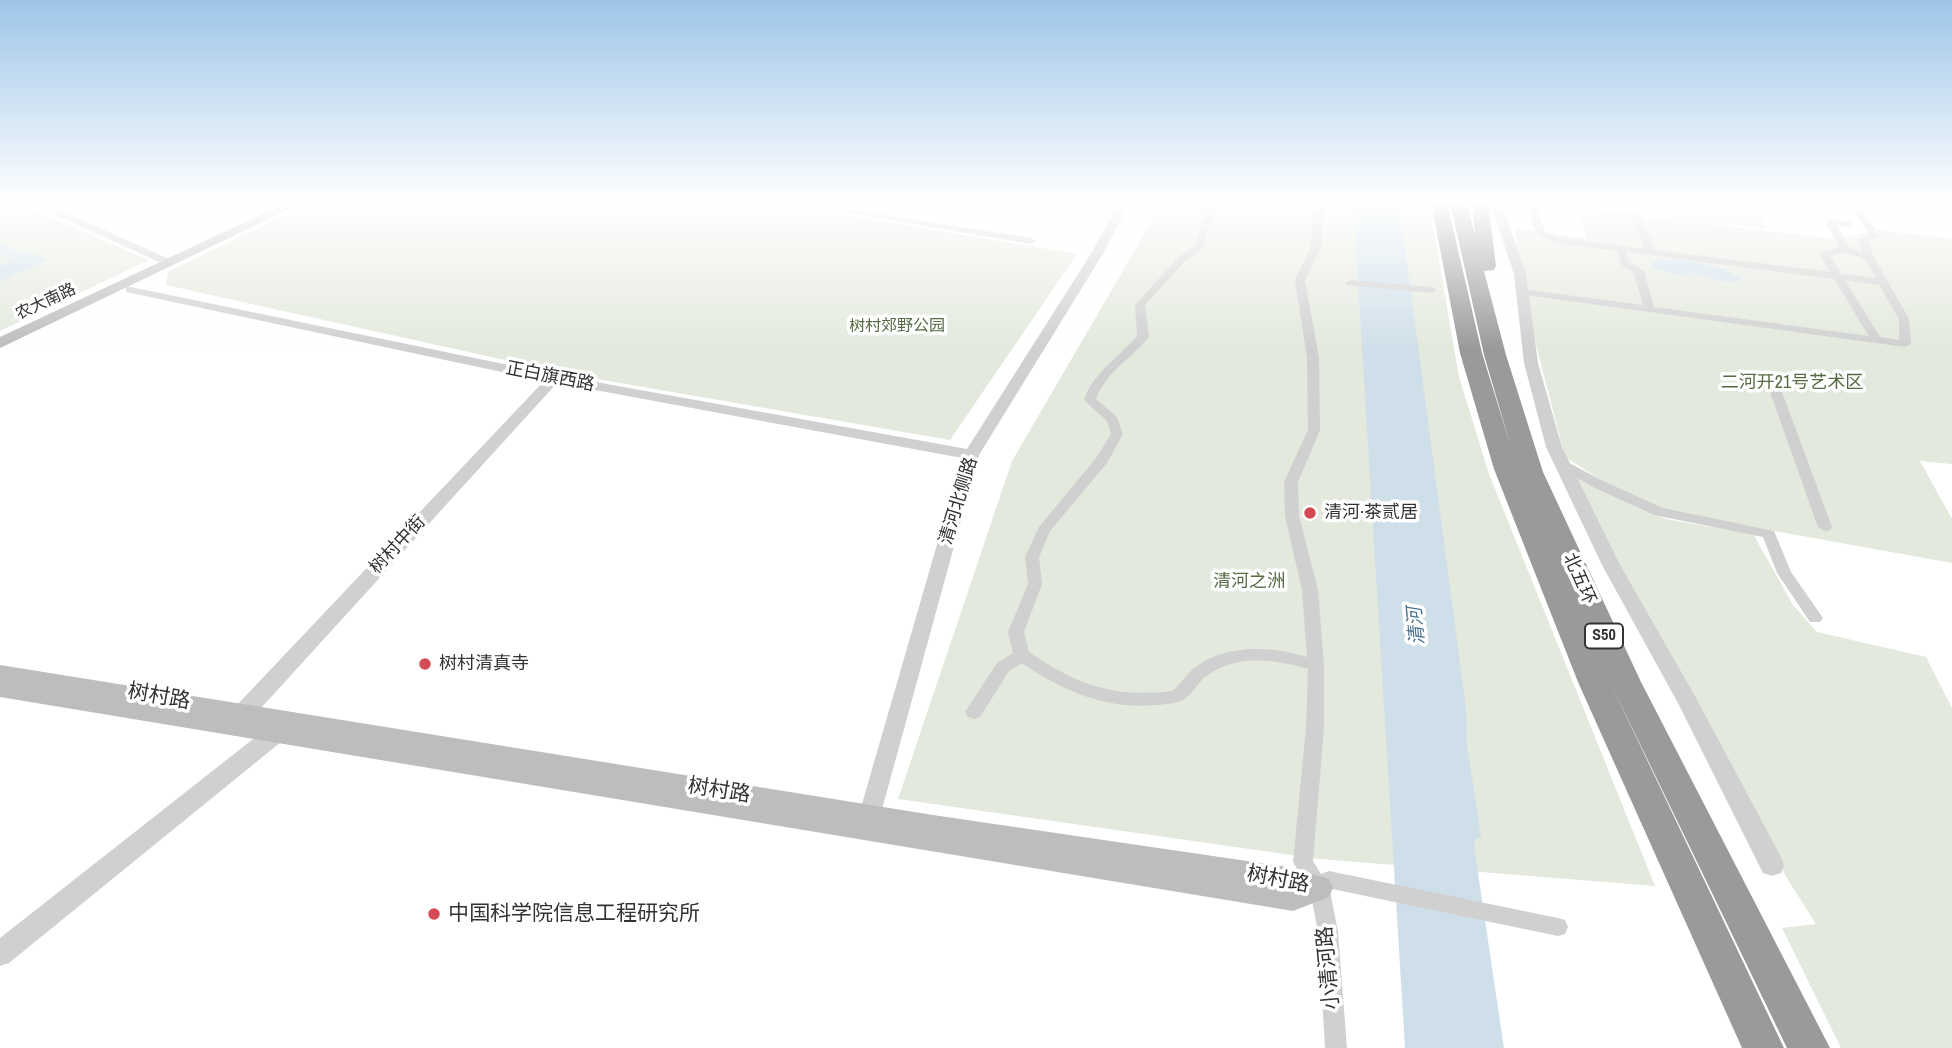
<!DOCTYPE html>
<html>
<head>
<meta charset="utf-8">
<style>
  body { margin:0 }
  canvas { display:block; background:#fff }
</style>
</head>
<body>
<canvas width="1952" height="1048"></canvas>
<script>
const context = document.querySelector('canvas').getContext('2d');
context.lineJoin = 'round';
function paint(path, color) { context.fillStyle = color; context.fill(path, 'evenodd'); }
function stroke(path, color, width, dash) { context.strokeStyle = color; context.lineWidth = width; context.lineCap = dash ? 'butt' : 'round'; context.setLineDash(dash || []); context.stroke(path); }
function drawText(font, color, halo, rows, align = 'center') {
  context.font = font + ' "Archivo Narrow","Noto Sans SC",sans-serif'; context.lineWidth = 7; context.setLineDash([]); context.textBaseline = 'middle'; context.strokeStyle = halo; context.fillStyle = color; for (const [text, x, y, turn = 0] of rows) {
    context.save(); context.translate(x, y); context.rotate((+turn || 0) * Math.PI / 180); context.textAlign = isNaN(turn) ? turn : align; if (halo) context.strokeText(text, 0, 0); context.fillText(text, 0, 0); context.restore();
  }
}
paint(new Path2D(`
  M0,202h16l133,58 -149,71z
  M311,202h457l309,52 -127,186 -382,-66 -402,-89 2,-13z
  M1163,202h266l30,175 30,97 166,412 -335,-27 -422,-60 114,-338z
  M1648,202l106,2 14,25 -115,-13z
  M1580,208l255,31 43,-9 74,9v225l-32,-3 32,58v44l-288,-52 -41,-17 -58,-37 -29,-112 -22,-117 72,10z
  M1573,473l65,35 28,11 87,15 40,71 24,27 109,25 26,51v340h-111l-59,-120 34,-4 -28,-44 -172,-317z`), '#e3e9dd');
paint(new Path2D(`
  M1353,202h46l67,506 1,36 14,93 -5,2 -2,7 30,202h-99z
  M0,244l8,1 11,9 22,1 5,6 -46,20v-15l14,-8 -14,-2z
  M1658,259c27,0 63,4 84,21 -19,6 -35,-6 -55,-7l4,5 -39,-10v-5z`), '#cfdfe9');
paint(new Path2D(`
  M783,202h22l226,36 5,3 -5,3z
  M1209,202h9l-16,47 -17,12 -40,44 4,32c-17,21 -44,36 -53,62l21,18 6,17 -16,29 -57,68 -11,26 3,27 -18,48 5,20c48,33 85,46 143,39 8,-6 12,-14 19,-20 32,-28 79,-25 116,-14l-5,-67 -17,-74 -1,-34 24,-52 -1,-72 -12,-78 16,-33 1,-28 6,-17h9l-5,17 -1,28 -16,33 14,78 1,72 -22,52 1,34 19,74 6,76v62l-11,133 8,13 8,-3 229,47 7,2 3,7 -3,7 -7,2 -226,-47 -2,2 8,41 9,116h-22l-7,-116 -8,-42 -17,-28 13,-134 2,-59c-34,-10 -73,-15 -103,8 -8,6 -12,18 -22,23 -8,4 -18,4 -26,5 -50,5 -95,-14 -135,-42l-13,8 -29,46 -6,2 -6,-2 -3,-5 32,-49 16,-10 -5,-21 20,-48 -3,-27 14,-30 57,-69 15,-24 -4,-13 -23,-21c9,-27 35,-43 53,-64l-2,-31 44,-48 16,-11z
  M1519,202l17,2 9,27 12,6 88,12 -15,-34 5,-3 5,3 15,35 175,22 -11,-18 20,-7 -14,-25 5,-3 21,3 2,2 -5,3 -11,-2 12,22 13,5 -3,-12 11,-5 -17,-26 7,-2 20,29 -11,5 3,13 37,65 2,25 -6,3 -387,-53 -1,-2 5,-3 121,16 -9,-32 -13,-8 -4,-14 -62,-8 -19,-10 -7,-25 -34,-2 -4,-3zM1626,252l208,27 35,57 -215,-29 -10,-36 -15,-9zM1844,252l22,8 10,18 -35,-4 -11,-18zM1845,280l34,5 20,34v21l-19,-3z
  M1350,280l82,7 5,3 -5,3 -86,-8 -1,-2z
  M1776,388l6,4 50,135 -2,3 -5,1 -7,-4 -48,-135z
  M1560,458l43,23 60,27 111,23 17,41 32,46 -3,4h-10l-33,-49 -14,-36 -109,-22 -61,-28 -38,-22 -2,-3 2,-3z`), '#d0d0d0');
paint(new Path2D(`
  M27,202h15l127,57 -10,3z
  M1119,202h11l-26,50 -125,203 -104,380 -8,3 -8,-3 -4,-7 107,-370 -405,-75 -305,335 -8,2 -8,-2 -3,-6 3,-6 308,-325 -413,-88 -5,-1v-6l431,89 410,74 125,-197z
  M1490,202h11l25,72 12,89 24,84 58,118 76,133 85,159 3,8 -3,8 -9,3 -9,-3 -84,-168 -77,-140 -56,-118 -22,-84 -10,-89z
  M284,719l8,2 3,6 -3,6 -283,230 -9,3v-28l276,-217z`), '#d0d0d0');
paint(new Path2D(`
  M288,202h16l-304,146v-11z
  M0,665l933,150 355,52 41,12 4,9 -4,9 -36,14 -1293,-214z`), '#bdbdbd');
paint(new Path2D(`
  M1431,202h16l35,151 29,94 -27,-92 -34,-153h16l9,33 -3,-33h16l8,64 -2,4 -10,1 22,84 37,117 98,210 189,366h-43l-177,-366 174,366h-42l-164,-366 -84,-213 -34,-116z`), '#9a9a9a');
const sky = context.createLinearGradient(0, 0, 0, 349);
sky.addColorStop(0, '#9ec5e8');
sky.addColorStop(0.58, '#fff');
sky.addColorStop(1, '#ffffff00');
context.fillStyle = sky;
context.fillRect(0, 0, 1952, 349);
for (const [x, y, r, color] of [
  [1310,513,7,"#d44b54"],
  [425,664,7,"#d44b54"],
  [434,914,7,"#d44b54"]
]) { const dot = new Path2D(); dot.arc(x, y, r, 0, 2 * Math.PI); context.fillStyle = color; context.fill(dot); stroke(dot, '#fff', 2.5); }
drawText('16px', '#333', '#fff', [
  ["农大南路",46,302,-25]
]);
drawText('16px', '#566b44', '#fff', [
  ["树村郊野公园",897,327]
]);
for (const [x, y, w] of [
  [1604,636,38]
]) { const box = new Path2D(); box.roundRect(x - w / 2, y - 12.5, w, 25, 5); context.fillStyle = '#fff'; context.fill(box); stroke(box, '#333', 2); }
drawText('bold 16px', '#333', null, [
  ["S50",1604,636]
]);
drawText('18px', '#333', '#fff', [
  ["正白旗西路",550,377,11],
  ["清河北侧路",959,501,-73],
  ["树村中街",398,545,-47],
  ["北五环",1579,579,66]
]);
drawText('18px', '#566b44', '#fff', [
  ["二河开21号艺术区",1792,383],
  ["清河之洲",1249,582]
]);
drawText('18px', '#333', '#fff', [
  ["清河·茶贰居",1324,513],
  ["树村清真寺",439,664]
], 'left');
drawText('italic 19px', '#48728e', '#fff', [
  ["清河",1417,626,-95]
]);
drawText('21px', '#333', '#fff', [
  ["树村路",159,697,10],
  ["树村路",719,791,9],
  ["树村路",1278,880,11],
  ["小清河路",1329,968,-95]
]);
drawText('21px', '#333', '#fff', [
  ["中国科学院信息工程研究所",448,914]
], 'left');
</script>
</body>
</html>
